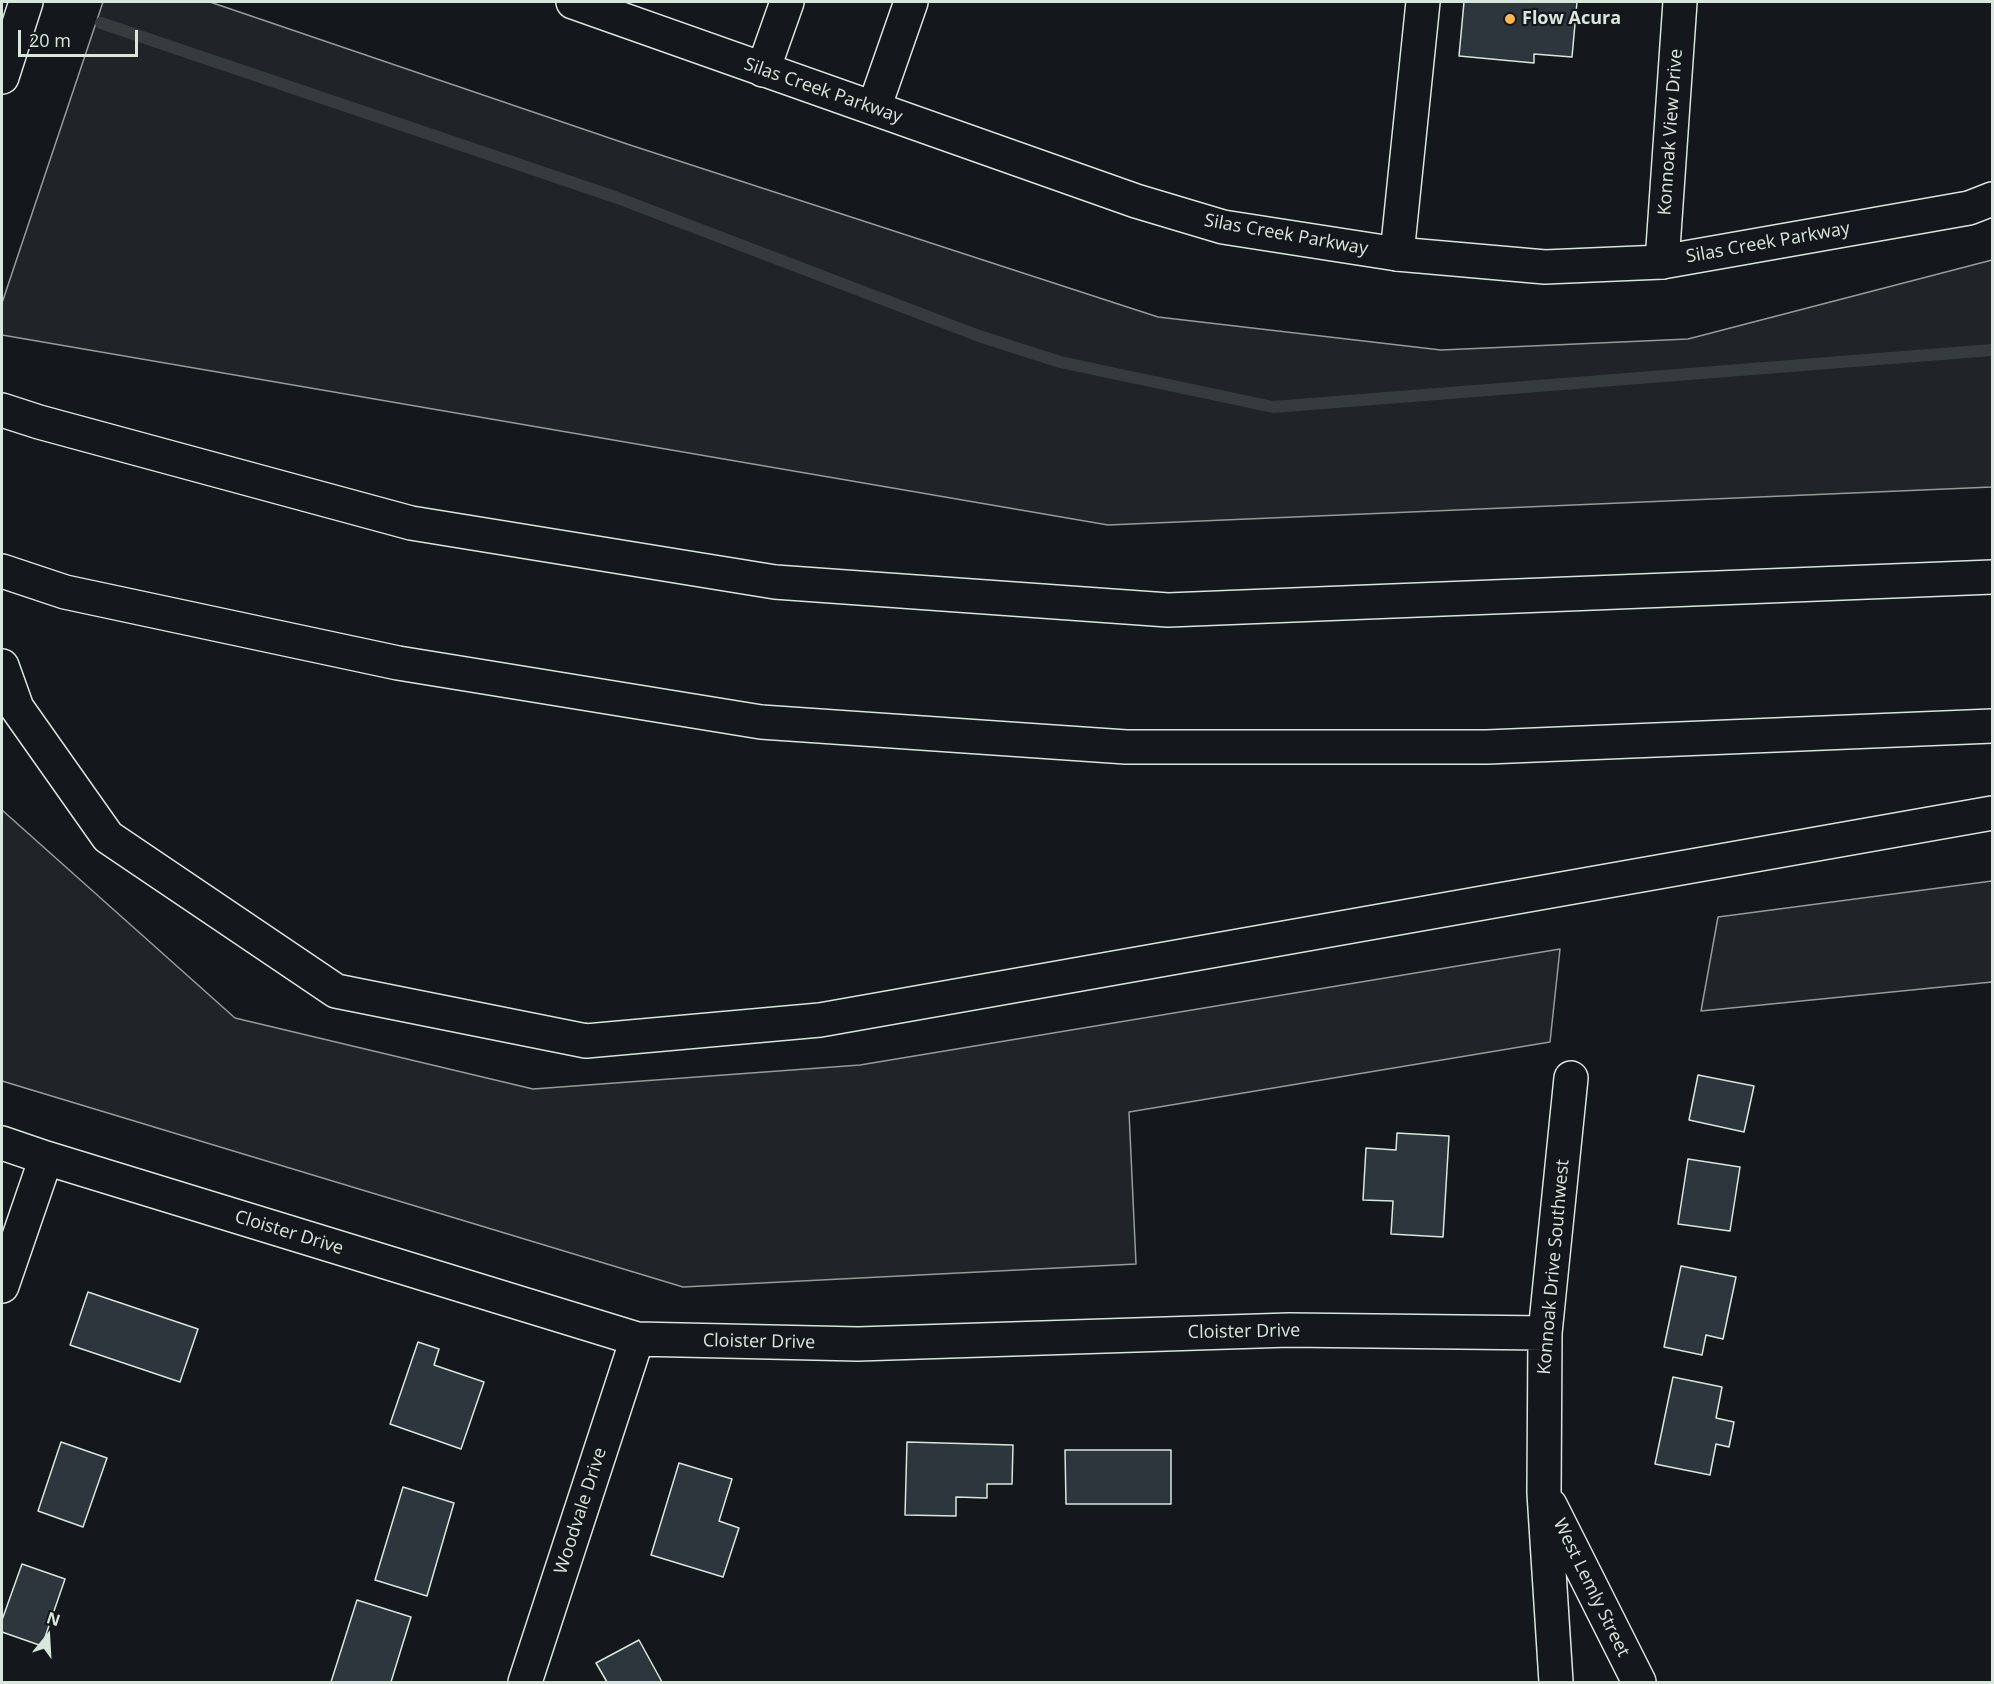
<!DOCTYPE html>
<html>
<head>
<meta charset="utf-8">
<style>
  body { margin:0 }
  #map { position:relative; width:1994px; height:1684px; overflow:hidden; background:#14181c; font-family:"Open Sans",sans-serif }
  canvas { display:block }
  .frame { position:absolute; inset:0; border:3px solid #d8e6dc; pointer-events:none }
  .north { position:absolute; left:18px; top:1606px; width:60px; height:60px; -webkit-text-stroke:4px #14181c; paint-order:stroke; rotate:18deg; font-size:16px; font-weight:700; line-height:24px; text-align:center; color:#d8e6dc }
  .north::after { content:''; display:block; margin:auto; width:21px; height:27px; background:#d8e6dc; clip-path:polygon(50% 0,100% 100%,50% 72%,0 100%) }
  .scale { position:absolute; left:18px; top:30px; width:120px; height:27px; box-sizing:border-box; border:3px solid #d8e6dc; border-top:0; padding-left:8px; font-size:18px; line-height:21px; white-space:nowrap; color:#d8e6dc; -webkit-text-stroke:4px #14181c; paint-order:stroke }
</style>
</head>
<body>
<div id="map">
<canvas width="1994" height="1684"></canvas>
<div class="frame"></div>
<div class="north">N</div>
<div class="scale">20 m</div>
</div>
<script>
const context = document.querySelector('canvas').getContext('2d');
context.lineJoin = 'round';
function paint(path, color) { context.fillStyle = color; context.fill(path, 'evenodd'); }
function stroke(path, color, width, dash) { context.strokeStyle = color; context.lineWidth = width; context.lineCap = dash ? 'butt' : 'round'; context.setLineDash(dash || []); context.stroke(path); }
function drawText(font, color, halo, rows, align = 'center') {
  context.font = font + ' "Open Sans",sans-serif'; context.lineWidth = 4.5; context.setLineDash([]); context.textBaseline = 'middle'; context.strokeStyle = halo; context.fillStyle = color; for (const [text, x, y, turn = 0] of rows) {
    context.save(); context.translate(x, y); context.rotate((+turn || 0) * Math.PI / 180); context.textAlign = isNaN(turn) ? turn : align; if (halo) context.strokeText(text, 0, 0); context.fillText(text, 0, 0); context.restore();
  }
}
const green = new Path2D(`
  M103,2h107l417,142 531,173 283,33 247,-11 304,-79v227l-884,38 -1106,-190v-32z
  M2,810l233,208 298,71 327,-24 700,-116 -10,93 -421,70 7,152 -453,23 -681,-206z
  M1992,881v101l-291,29 17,-94z`);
paint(green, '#202428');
stroke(green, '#939e99', 1.5);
stroke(new Path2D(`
  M101,23l514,174 364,139 81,26 213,45 719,-57`), '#363b3e', 12);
const building = new Path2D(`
  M1464,2h113l-5,55 -38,-3v9l-75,-7z
  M1698,1075l56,11 -10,46 -55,-12z
  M1397,1133l52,3 -6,101 -52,-3 2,-33 -30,-1 3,-52 30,2z
  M1688,1159l52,8 -10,64 -52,-7z
  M1681,1266l55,11 -13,62 -17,-4 -4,20 -38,-8z
  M88,1292l110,37 -18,53 -110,-37z
  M418,1342l21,7 -5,16 50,17 -23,67 -71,-25z
  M1673,1377l49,10 -6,31 18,4 -5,25 -13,-3 -6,31 -55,-11z
  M61,1442l46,16 -24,69 -45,-16z
  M907,1442l106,3 -1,39h-25v14l-31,-1v19l-51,-1z
  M1065,1450h106v54h-105z
  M679,1463l53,16 -13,42 20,7 -16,49 -72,-22z
  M403,1487l51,16 -27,93 -52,-16z
  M22,1564l43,15 -23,67 -40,-14v-12z
  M357,1600l54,17 -20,65h-60z
  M639,1640l23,42h-55l-11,-19z`);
paint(building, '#2c363c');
stroke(building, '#d8e6dc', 1.5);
const minor = new Path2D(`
  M763,70l24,-68
  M874,108l37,-106
  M1397,254l26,-252
  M1662,262l18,-260
  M2,1143l44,15 591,181 221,5 431,-14 256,3
  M2,1286l44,-128
  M1550,1505l89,177
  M525,1682l112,-343
  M1556,1682l-12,-189 1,-160 26,-255`);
const major = new Path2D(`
  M573,2l563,199 87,26 174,27 148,13 117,-5 307,-54 23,-9`);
const highway = new Path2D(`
  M2,77l24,-75
  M2,410l37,12 372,101 364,59 393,28 824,-33
  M2,571l63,21 333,71 363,59 365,25h361l505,-21
  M2,666l15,42 91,129 228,154 250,50 234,-21 1172,-207`);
stroke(minor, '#d8e6dc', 36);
stroke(major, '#d8e6dc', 36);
stroke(highway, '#d8e6dc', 36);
stroke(minor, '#14181c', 33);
stroke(major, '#14181c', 33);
stroke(highway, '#14181c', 33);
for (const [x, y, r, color] of [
  [1510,19,6,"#ffb74d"]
]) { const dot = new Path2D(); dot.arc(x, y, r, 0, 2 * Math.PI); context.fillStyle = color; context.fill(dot); stroke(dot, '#14181c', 2); }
drawText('bold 18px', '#d8e6dc', '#14181c', [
  ["Flow Acura",1522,19]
], 'left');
drawText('18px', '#d8e6dc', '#14181c', [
  ["Silas Creek Parkway",823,91,19],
  ["Konnoak View Drive",1671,132,-86],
  ["Silas Creek Parkway",1286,235,10],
  ["Silas Creek Parkway",1768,243,-10],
  ["Cloister Drive",289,1233,17],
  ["Konnoak Drive Southwest",1554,1267,-85],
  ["Cloister Drive",1244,1332,-1],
  ["Cloister Drive",759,1342,1],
  ["Woodvale Drive",581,1511,-72],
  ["West Lemly Street",1591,1588,64]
]);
</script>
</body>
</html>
